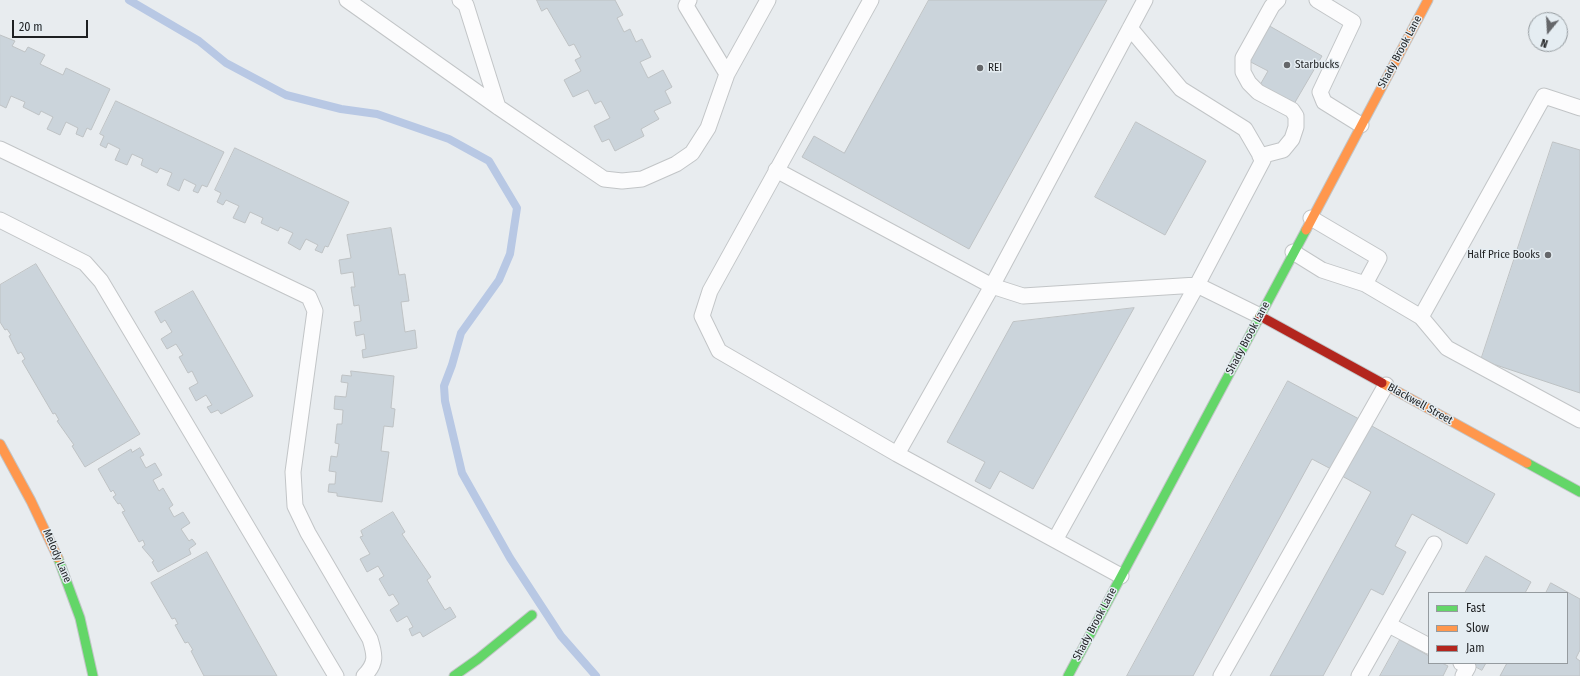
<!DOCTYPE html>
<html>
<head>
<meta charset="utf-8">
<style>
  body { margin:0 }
  #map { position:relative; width:1580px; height:676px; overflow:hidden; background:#e8ecef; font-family:"Fira Sans Condensed",sans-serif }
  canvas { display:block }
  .legend { position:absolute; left:1428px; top:592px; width:140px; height:72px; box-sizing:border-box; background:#e5edf2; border:1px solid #959b9f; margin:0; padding:5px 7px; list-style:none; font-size:12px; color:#1e2022 }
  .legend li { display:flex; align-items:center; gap:8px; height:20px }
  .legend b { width:20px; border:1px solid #959b9f }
  .north { position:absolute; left:1528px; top:12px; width:40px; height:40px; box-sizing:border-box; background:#e5edf2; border:1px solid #959b9f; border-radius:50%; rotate:198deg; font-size:11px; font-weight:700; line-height:16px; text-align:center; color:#1e2022 }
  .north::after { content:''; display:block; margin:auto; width:14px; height:18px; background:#65676a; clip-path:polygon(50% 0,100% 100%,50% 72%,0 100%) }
  .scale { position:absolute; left:12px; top:20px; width:76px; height:18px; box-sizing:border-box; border:2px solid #1e2022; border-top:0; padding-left:5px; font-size:12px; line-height:14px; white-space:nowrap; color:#1e2022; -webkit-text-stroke:3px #e5edf2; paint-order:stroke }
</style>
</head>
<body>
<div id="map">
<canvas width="1580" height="676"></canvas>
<ul class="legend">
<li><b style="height:5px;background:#63d668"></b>Fast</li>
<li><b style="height:5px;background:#ff974d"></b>Slow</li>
<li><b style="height:5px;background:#b3261e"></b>Jam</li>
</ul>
<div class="north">N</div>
<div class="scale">20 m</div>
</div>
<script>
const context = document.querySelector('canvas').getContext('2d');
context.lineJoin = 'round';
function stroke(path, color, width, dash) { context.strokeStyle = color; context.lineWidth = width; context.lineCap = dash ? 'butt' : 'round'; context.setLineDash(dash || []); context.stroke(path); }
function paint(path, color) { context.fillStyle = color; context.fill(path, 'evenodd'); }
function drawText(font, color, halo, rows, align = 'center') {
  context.font = font + ' "Fira Sans Condensed",sans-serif'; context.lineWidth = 3; context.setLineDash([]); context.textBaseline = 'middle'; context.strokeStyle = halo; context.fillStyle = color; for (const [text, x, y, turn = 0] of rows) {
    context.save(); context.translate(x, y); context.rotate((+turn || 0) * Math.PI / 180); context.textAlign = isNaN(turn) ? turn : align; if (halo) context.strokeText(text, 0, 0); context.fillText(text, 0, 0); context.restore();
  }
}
stroke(new Path2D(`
  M129,0l70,41 27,22 60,32 55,14 36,5 72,25 40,22 28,47 -7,46 -11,26 -38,53 -9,32 -8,21 1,15 17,72 48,85 51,78 35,40`), '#b8c8e4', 8);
const building = new Path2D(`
  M537,0h78l8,15 -6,3 7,14 6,-3 6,13 6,-3 9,18 -11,5 8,16 15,-8 9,17 -7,4 6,12 -17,8 5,8 -18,10 3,7 -29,15 -6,-12 -7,3 -8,-16 16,-8 -9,-17 -6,3 -7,-14 -15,7 -9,-17 17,-9 -6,-11 6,-3 -7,-13 -5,2 -22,-38 -5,3z
  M929,0h178l-138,249 -167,-92 12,-21 30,17z
  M1266,24l56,32 -28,48 -34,-19 8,-14 -23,-12z
  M0,35l15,6 -3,5 13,6 3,-5 17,8 -5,9 23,11 3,-7 44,21 -19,41 -4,-2 -4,9 -7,-3 2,-6 -12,-6 -6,13 -13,-6 6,-12 -12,-6 -2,4 -16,-8 2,-5 -14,-6 -5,12 -6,-3z
  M116,101l108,51 -17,35 -5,-2 -4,8 -5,-2 3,-6 -12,-6 -5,12 -12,-6 5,-12 -12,-5 -3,5 -16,-8 2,-6 -11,-5 -5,11 -12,-5 5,-11 -12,-6 -2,5 -6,-3 4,-9 -4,-2z
  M1136,122l70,39 -41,74 -70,-38z
  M1553,142l27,8v243l-99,-33z
  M235,148l114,54 -21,45 -3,-1 -3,7 -7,-3 3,-5 -12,-6 -6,11 -12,-7 5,-10 -13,-6 -2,4 -17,-8 2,-5 -13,-6 -5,11 -12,-5 6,-12 -13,-6 -3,5 -6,-3 4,-9 -6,-3z
  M391,228l8,47 6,-1 4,27 -8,1 4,30 10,-2 2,18 -54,10 -1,-8 4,-1 -2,-15 -8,2 -2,-14 7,-1 -2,-16 -5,1 -3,-19h4l-2,-15 -12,2 -2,-14 12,-2 -4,-23z
  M36,264l104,170 -55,33 -13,-21 2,-1 -17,-24 2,-1 -4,-7 -2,1 -31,-53 3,-2 -4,-7 -3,2 -9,-18 2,-1 -4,-6 -2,1 -5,-8v-37z
  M193,291l60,105 -32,18 -3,-4 -7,3 -4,-6 5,-2 -6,-10 -10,6 -7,-13 9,-5 -6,-12 -4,2 -9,-16 4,-2 -7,-11 -9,5 -6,-10 11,-7 -7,-12 -4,3 -6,-11z
  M1134,308l-101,181 -33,-18 -10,18 -15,-8 10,-19 -38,-20 66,-120z
  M351,371l43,5 -3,32 4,1 -2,18 -9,-1 -3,25 8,1 -7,50 -45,-6v-3l-9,-1 1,-8h6l1,-12 -7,-1 2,-15 6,1 2,-13 -4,-1 2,-19h5l1,-14 -9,-1 1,-13 11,1 2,-14 -7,-1 1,-7 9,1z
  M1288,381l71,38 -28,50 -19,-10 -119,217h-66z
  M1370,425l125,69 -28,50 -55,-30 -17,32 11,6 -23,43 -12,-6 -48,87h-53l101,-184 -29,-16z
  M140,448l4,7 -4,2 6,11 9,-5 7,12 -9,5 6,11 4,-3 10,17 -4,3 5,9 9,-5 7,11 -9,6 8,12 3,-2 4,5 -7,5 2,5 -33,18 -6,-10 2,-1 -12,-14 3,-2 -2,-5 -4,2 -17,-30 3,-1 -5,-8 -2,1 -5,-7 3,-2 -3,-5 -2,2 -13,-23 33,-20 1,3z
  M393,512l12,20 -3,2 29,43 -4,3 18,30 5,-3 6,10 -33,20 -3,-5 -8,4 -3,-7 4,-2 -6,-11 -10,6 -7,-12 9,-6 -6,-10 -4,2 -10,-17 5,-3 -6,-10 -11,6 -7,-13 10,-5 -10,-17 3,-1 -2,-5z
  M207,552l70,124h-73l-13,-25 2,-1 -5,-8 -3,1 -10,-18 3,-1 -3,-6 -3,1 -21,-36z
  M1486,556l45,26 -6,11h-60z
  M1551,583l29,16v51l-4,8 4,3v15h-80l7,-13h60v-70h-21z
  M1400,640l29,16v7h13l6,3 -5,10h-63z
  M1469,663h17l-4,7z`);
paint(building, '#cbd4db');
stroke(building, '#bec2c4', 1);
const lane = new Path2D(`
  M347,0l151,107 106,72 18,2 20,-2 34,-15 16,-11 16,-25 19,-54 41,-74
  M460,0l6,5 32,102
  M689,0l-3,6 41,68
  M871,0l-161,291 -8,25 17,35 178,103
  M1317,0l36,22 -33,70 4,10 37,23
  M0,149l309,148 6,14 -22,161 2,34 13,27 62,106c5,16 7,24 -6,37
  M1260,156l23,-6 9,-11 4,-12v-11l-4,-6 -34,-18 -9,-9 -6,-11v-14l29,-52 6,-6
  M776,170l216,116 31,10 174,-11 63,31
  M1311,218l68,40 -14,26
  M0,220l85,43 16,18 235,395
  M1293,252l29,18 43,14 56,33 123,-221 36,12
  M1421,317l26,31 133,72
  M1055,540l142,-255 66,-125 -18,-31 -64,-40 -51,-61
  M1121,576l-224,-122 95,-168 153,-286
  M1389,625l40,21
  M1461,663l7,4 -5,9
  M1221,676l165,-291
  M1359,676l75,-132`);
const fast = new Path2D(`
  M1527,463l53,29
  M58,558l22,60 13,58
  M454,676l24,-17 54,-44
  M1068,676l238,-446`);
const slow = new Path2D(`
  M1306,230l122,-230
  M1382,383l145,80
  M0,444l31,57 27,57`);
const jam = new Path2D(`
  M1260,316l122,67`);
stroke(lane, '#c2c5c7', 17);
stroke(fast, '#c2c5c7', 11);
stroke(slow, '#c2c5c7', 11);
stroke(jam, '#c2c5c7', 11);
stroke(lane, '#fcfcfd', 15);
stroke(fast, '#63d668', 9);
stroke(slow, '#ff974d', 9);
stroke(jam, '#b3261e', 9);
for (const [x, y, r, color] of [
  [1287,65,4,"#65676a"],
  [980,68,4,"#65676a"],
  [1548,255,4,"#65676a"]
]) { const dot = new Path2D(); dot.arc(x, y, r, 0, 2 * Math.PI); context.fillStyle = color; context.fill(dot); stroke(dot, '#e5edf2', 1.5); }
drawText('11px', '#1e2022', '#e5edf2', [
  ["Shady Brook Lane",1400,52,-62],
  ["Shady Brook Lane",1248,338,-62],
  ["Blackwell Street",1420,404,29],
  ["Melody Lane",57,556,67],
  ["Shady Brook Lane",1095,624,-62]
]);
drawText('11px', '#1e2022', '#e5edf2', [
  ["Starbucks",1295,65],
  ["REI",988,68],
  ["Half Price Books",1540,255,"right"]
], 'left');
</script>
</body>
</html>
